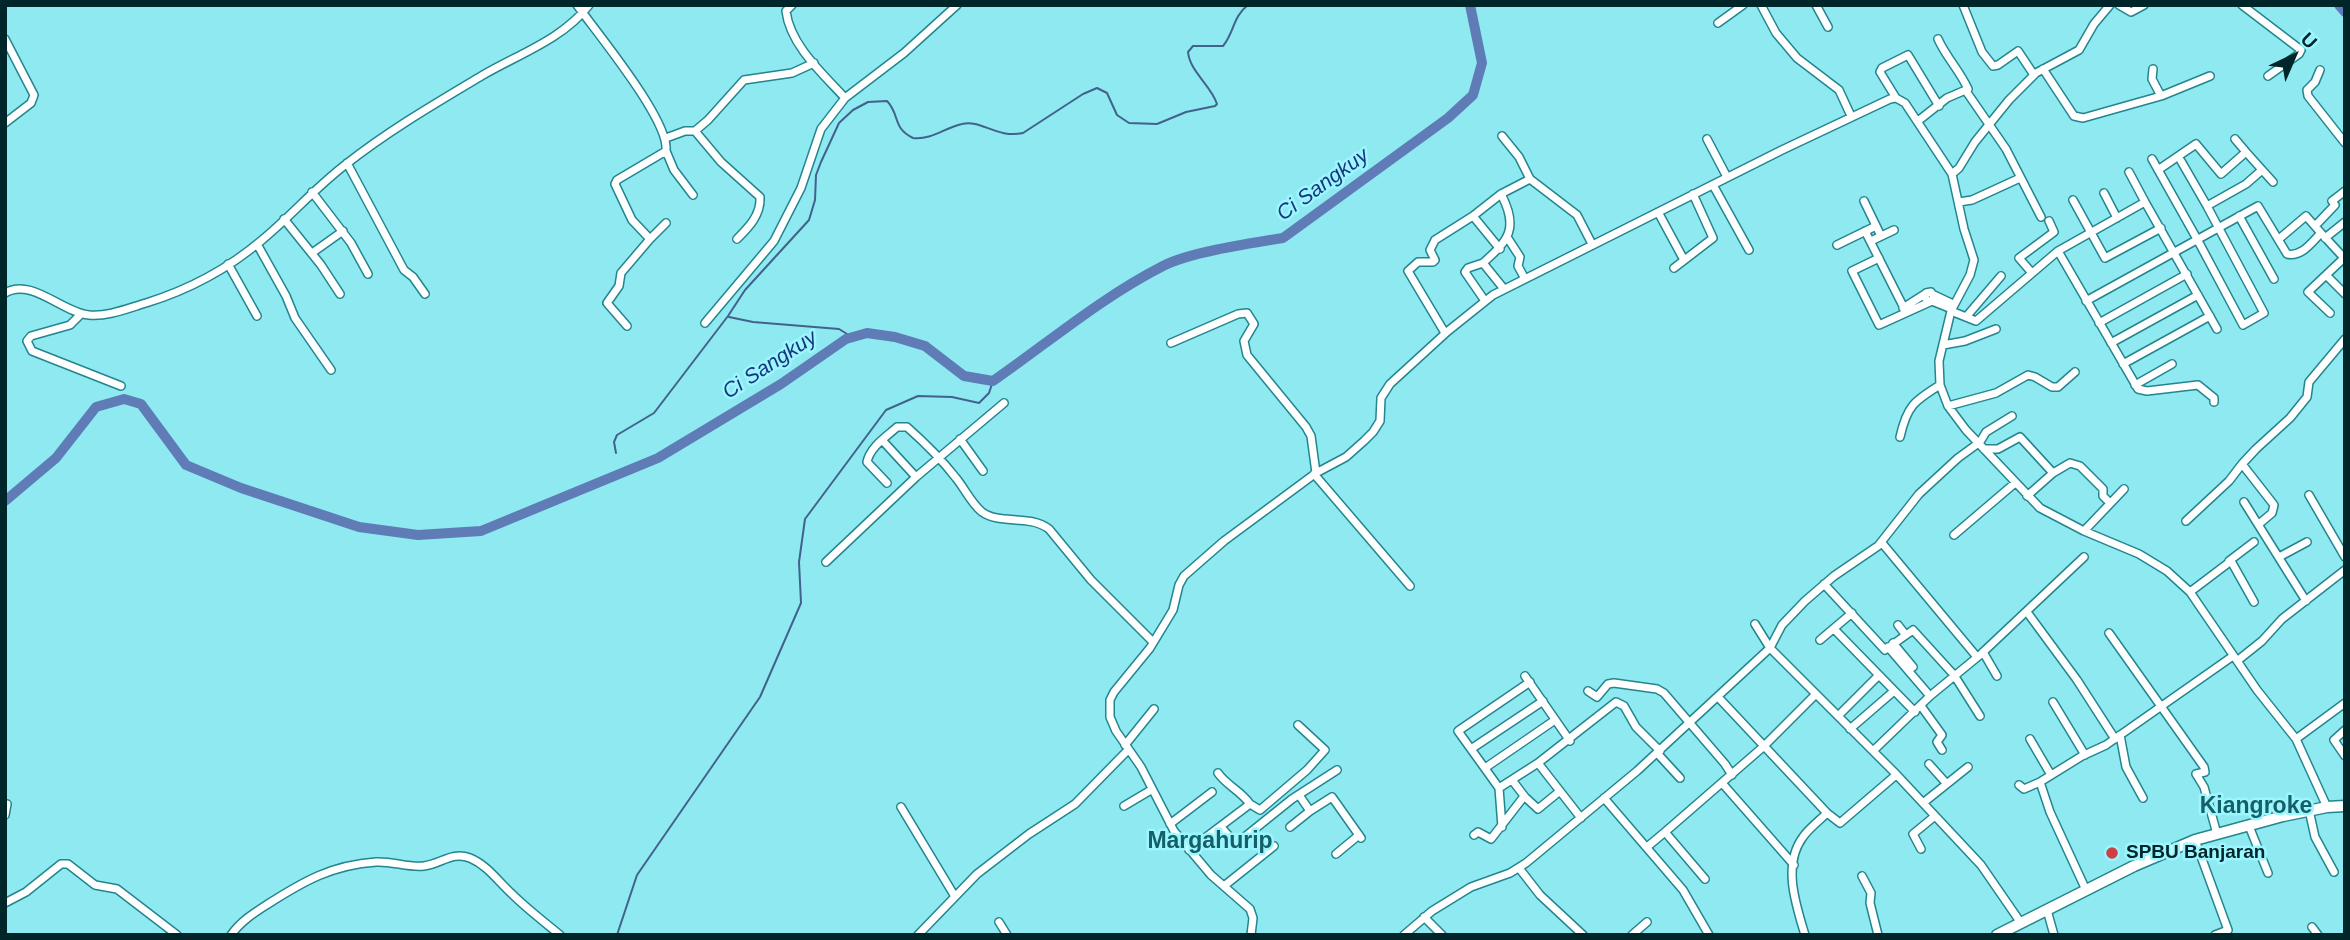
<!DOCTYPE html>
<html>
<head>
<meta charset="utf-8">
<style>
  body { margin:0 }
  #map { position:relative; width:2350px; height:940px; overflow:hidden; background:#8fe9f1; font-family:Arial,sans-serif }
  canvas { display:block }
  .frame { position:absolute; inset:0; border:7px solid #00262a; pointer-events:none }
  .north { position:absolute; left:2259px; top:21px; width:70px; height:70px; -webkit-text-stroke:5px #9cf6ff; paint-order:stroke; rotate:44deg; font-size:19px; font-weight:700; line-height:28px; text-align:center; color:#00262a }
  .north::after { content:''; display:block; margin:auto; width:24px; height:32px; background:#00262a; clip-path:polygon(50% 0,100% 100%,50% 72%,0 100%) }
</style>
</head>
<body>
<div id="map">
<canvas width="2350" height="940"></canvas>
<div class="frame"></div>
<div class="north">U</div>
</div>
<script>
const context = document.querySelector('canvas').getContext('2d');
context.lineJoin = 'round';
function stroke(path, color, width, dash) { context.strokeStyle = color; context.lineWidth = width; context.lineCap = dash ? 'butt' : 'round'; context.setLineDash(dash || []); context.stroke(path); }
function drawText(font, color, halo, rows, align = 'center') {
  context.font = font + ' Arial,sans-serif'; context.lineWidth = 5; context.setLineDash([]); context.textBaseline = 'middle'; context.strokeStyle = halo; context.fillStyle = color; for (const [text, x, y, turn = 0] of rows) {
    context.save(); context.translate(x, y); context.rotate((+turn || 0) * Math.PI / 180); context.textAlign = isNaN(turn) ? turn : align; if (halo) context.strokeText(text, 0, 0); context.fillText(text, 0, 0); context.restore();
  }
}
stroke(new Path2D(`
  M729,317l24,5 86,7 13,8
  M616,453l-2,-11 3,-7 37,-22 74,-97 17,-26 64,-70 6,-20 1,-25 5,-13 18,-39 14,-13 15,-8 19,-1c13,13 5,27 26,37 19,2 31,-10 49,-14 19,-5 35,15 61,9l60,-39 14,-6 10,5 10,22 12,8 28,1 29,-12 29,-6 2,-2c-6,-19 -27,-32 -29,-52l5,-6h30c11,-13 10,-30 25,-41
  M617,935l20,-60 123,-178 41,-94 -2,-41 6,-43 81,-109 32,-14 34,1 27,6 10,-10 4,-12`), '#42628c', 2);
stroke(new Path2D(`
  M2339,5l6,7
  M5,501l51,-43 40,-51 28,-8 17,5 45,61 55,23 118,39 59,8 63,-4 177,-73 123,-74 65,-45 21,-6 28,4 30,9 39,30 29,5c56,-39 109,-84 170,-115 27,-14 89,-23 120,-28l165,-120 25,-23 9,-32 -12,-58`), '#5f7cb6', 10);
const minor = new Path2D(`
  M577,5c20,28 93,116 89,146l-49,29 -2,4 17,36 18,19 16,-16
  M792,5l-6,6c4,34 37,63 59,87
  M1761,5l15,28 21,25 42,32 12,26
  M1816,5l12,22
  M1963,5l19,47 11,14 5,-1 20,-14 16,24
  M2119,5l12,7 13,-7
  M2242,5l59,45 -2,4 -31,22
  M1718,23l25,-18
  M5,39l29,56 -3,8 -26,20
  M2043,69l31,47 9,2 78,-22 -9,-17 1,-10
  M2320,70l-5,12 -8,8 1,6 37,47
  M1966,91l40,58 35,68
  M2161,96l49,-20
  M1896,98l-16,-26 2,-4 26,-13 31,51
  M1918,121l29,-23 21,-9c-8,-18 -22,-32 -30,-50
  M695,131l13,-11 36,-40 48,-7 22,-10
  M1502,136l17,21 11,22 47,36 15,29
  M666,138l19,-7h10l26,31 39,35c1,18 -11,30 -23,42
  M1707,139l20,38
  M666,151l8,19 19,25
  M2246,152l27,30
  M2152,159l45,80 46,86 21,-12 -57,-107 39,-22 16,-14
  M2181,161l26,45
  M347,163l57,107 9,7 12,17
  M2158,170l38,-26 25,30 25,-22 -11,-13
  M1952,174l7,-6 16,-26 34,-42 27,-27 43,-23 15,-26 16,-19
  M1713,185l36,65
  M312,192l39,51 17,31
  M2104,193l13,25
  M2073,200l32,58 56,-30
  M1864,201l17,35
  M1959,202l13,-2 48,-22
  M2145,202l72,127
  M1658,212l26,48
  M1473,216l27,33
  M2239,216l35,63
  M284,219l37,46 19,29
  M2315,226l20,-21 -3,-4 13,-10
  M1865,231l41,81
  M2321,233l24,26
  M1507,237l13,20 -2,9 7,13
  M2325,238l20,-16
  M1871,241l23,-11
  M257,244l29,52 9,22 36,52
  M1837,245l39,-19
  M2058,251l87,-49 -16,-30
  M312,253l31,-22
  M1879,258l-27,13 27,54 53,-24 2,-4 -3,-5 -5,1 -2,3 4,5
  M2344,258l-18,17 19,19
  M1483,263l-15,5 -3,4 20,29
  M228,264l29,52
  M1674,268l39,-30 -20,-44
  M2032,273l-13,-15 35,-26 -5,-11
  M2326,275l-18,17 22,21
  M1504,289l-21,-26c26,-23 36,-35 18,-69l29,-15
  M5,293c26,-16 58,20 84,22 18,2 40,-7 57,-12 42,-13 83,-35 116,-63 29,-24 53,-52 83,-75 43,-34 91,-62 138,-90 36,-21 80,-36 106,-70
  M1934,295l19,9
  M1932,301l20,8
  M2086,301l172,-95 29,48c15,3 24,-11 34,-21l-15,-17 -27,23
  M1903,308l22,-14
  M1951,311l25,10 82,-70 80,138 9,2 51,-6 16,13v4
  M81,314l-11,11 -39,11 -4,5 5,10 89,35
  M1966,317l35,-41
  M705,323l69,-82 27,-53 20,-59 24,-31 59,-45 53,-48
  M2099,323l88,-49
  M627,326l-20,-23 12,-17 2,-13 29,-34
  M1445,333l-37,-62 10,-9h15l2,-2 -5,-10 5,-10 38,-24 28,-22
  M1171,343l67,-29 9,-1 7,11 -10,17 3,14 59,72 5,9 5,37
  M2111,343l87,-48
  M1943,345l22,-4 31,-12
  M2123,364l87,-48
  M2135,385l37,-21
  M1948,406l48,-13 32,-18 7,2 17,10h6l17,-15
  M1900,437c7,-31 14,-36 40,-52
  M960,439l23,32
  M882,440l34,37 88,-74
  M1984,449h14l22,-12 33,36 17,-10 10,3 23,23v7l7,7
  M1314,474l96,112
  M887,483l-20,-21c3,-15 19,-25 30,-35h10c17,15 35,33 49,51 9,11 15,25 26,34 18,13 47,2 67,17l42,51 62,62
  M2309,495l36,62
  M2027,496l26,-23
  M2244,502l62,99
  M2186,521l43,-40 13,-17
  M2259,524l13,-11 2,-8 -32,-41 14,-15 34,-31 17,-21 2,-15 36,-43
  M2084,531l40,-42
  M1954,535l61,-52
  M1882,543l95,114
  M2279,557l28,-15
  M2229,561l25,-19
  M826,562l90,-85
  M1824,584l61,66 28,-20 41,45 26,41
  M2190,592l41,-31 23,41
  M2027,612l50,68 38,59
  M1755,624l15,24 124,124 87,93 40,58
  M1898,625l7,9
  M1834,629l81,83
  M2109,633l95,134 1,5 -9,2 8,13 13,47
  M1820,640l32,-27
  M1893,643l20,24
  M1888,647l42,49
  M1983,652l14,24
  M2237,661l25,-20 20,-22 63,-49
  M1525,676l45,65
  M1588,691l9,6 11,-13 6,-1 43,6 7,4 61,71 7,11
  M1718,697l109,116c-8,8 -18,15 -24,24 -21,28 -7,68 2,98
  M2053,702l32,53
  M1921,706l21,29 -5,7 5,8
  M1838,716l41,-41
  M1850,729l44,-38
  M2345,730l-11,10 11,16
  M2120,735l6,32 17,31
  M2030,739l21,36
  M2296,739l49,-36
  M1125,745l29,-36
  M1471,749l72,-48
  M1873,751l57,-55 50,-41 104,-98
  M1657,753l23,25
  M1929,764l17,19
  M1485,768l70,-48
  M1218,773c8,12 23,18 32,31
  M1512,780l13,17
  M2040,782l42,-26 24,-11 127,-89
  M1722,783l72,82
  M2019,785l5,4 16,-7 10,30 36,78
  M1499,788l-41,-57 72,-49
  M1299,795l11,16 22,-14 29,41
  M1604,798l79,92 26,45
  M1923,803l45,-36
  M1124,806l27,-16
  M901,807l53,88
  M2309,810l6,27 19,35
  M1827,813l13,10 56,-48
  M5,815l2,-11
  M1581,818l-43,-55 78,-61 8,4 12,21 24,24
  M1170,824l42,-32
  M2249,826l19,47
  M1221,827l15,17 56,-45 45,-29
  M1290,827l20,-16
  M1502,827l-3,-39 39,-25
  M1474,835l4,-3 13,7 31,-40 3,-2 13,12 22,-18
  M2195,840l33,90 -13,5
  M1647,847l18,-15
  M1921,849l-8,-15 22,-18
  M1189,850l61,-46 10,6 47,-40 18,-20 -27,-25
  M1336,854l23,-19
  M1519,868l21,27 43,40
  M1862,876l9,17 -1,10 8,32
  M1705,879l-40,-47 98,-85 53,-53
  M1224,886l50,-40
  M5,903l21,-11 35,-28h7l27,21 22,4 60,46
  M2047,910l7,25
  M1424,917l18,18
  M999,922l8,13
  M2312,927l6,8
  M231,935c10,-14 23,-22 37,-31 36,-23 64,-39 108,-42 16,-1 33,6 48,4 17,-2 28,-15 46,-8 17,7 28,23 41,35 15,15 32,28 49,42
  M918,935l59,-61 52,-40 46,-30 53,-54
  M1251,935l2,-17 -3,-9 -39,-34 -37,-44 -33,-64 -25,-36 -6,-14v-17l4,-8 36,-44 23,-38 6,-25 5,-9 40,-35 92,-68 30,-16 18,-16 9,-9 7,-11 1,-23 9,-14 58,-53 45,-36 289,-145 108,-51 6,-1 9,5 47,71 12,55 10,31 -4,15 -19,36 -12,50 1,24 8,21 18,24 74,78 44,23 55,23 28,17 23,21 67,98 39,49 31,68
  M1404,935l28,-24 39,-24 39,-14 16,-10 111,-92 133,-123 12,-23 23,-24 29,-25 44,-30 41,-52 39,-36 22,-16 6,-10 26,-16
  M1632,935l15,-13`);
const major = new Path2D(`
  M1997,935l137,-69 61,-26 88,-24 44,-9 18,-1`);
stroke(minor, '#23858d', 10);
stroke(major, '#23858d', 13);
stroke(minor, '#fff', 7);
stroke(major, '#fff', 10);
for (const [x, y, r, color] of [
  [2112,853,7,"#cf3f43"]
]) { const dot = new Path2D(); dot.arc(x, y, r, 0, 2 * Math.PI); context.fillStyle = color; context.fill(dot); stroke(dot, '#9cf6ff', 2.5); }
drawText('bold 19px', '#00262a', '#9cf6ff', [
  ["SPBU Banjaran",2126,853]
], 'left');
drawText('italic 21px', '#17357c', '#9cf6ff', [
  ["Ci Sangkuy",1323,185,-36],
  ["Ci Sangkuy",770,365,-33]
]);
drawText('bold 23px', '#156066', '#9cf6ff', [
  ["Kiangroke",2256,807],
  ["Margahurip",1210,842]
]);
</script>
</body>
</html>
